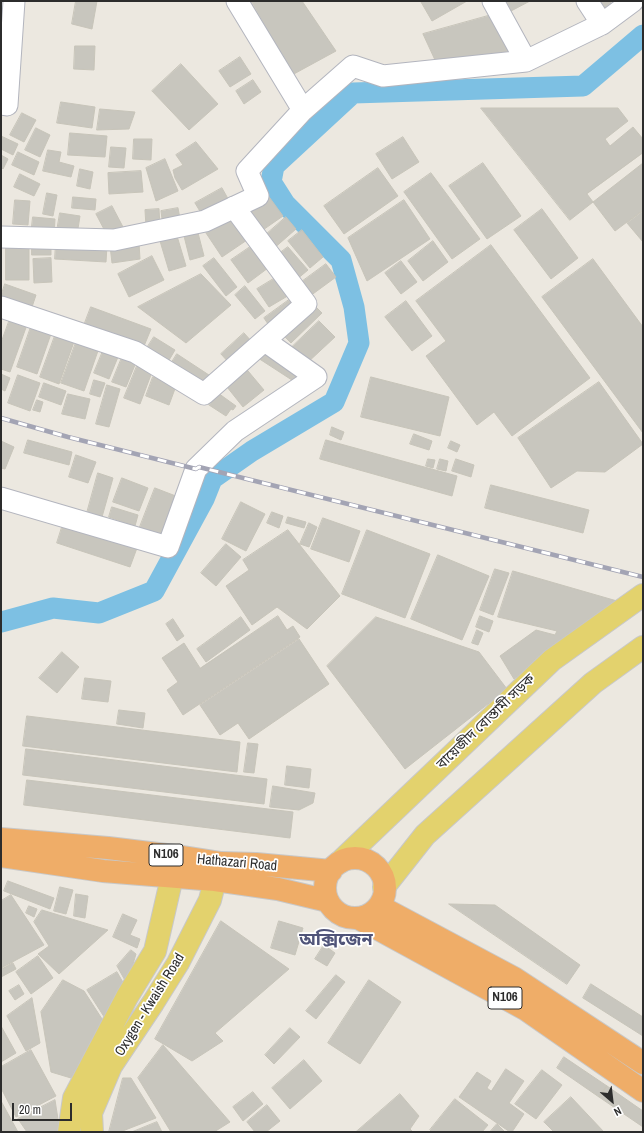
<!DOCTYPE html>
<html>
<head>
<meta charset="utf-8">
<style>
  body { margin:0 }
  #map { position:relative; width:644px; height:1133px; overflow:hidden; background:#ece8e0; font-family:"Archivo Narrow",sans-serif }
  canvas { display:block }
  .frame { position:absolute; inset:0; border:2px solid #2c2c2c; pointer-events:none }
  .north { position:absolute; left:592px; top:1081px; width:40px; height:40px; -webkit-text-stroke:3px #fff; paint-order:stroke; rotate:152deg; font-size:11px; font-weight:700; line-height:16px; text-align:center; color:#2c2c2c }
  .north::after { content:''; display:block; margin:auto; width:14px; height:18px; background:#2c2c2c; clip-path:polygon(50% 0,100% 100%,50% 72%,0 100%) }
  .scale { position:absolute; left:12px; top:1103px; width:60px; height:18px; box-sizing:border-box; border:2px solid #2c2c2c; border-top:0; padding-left:5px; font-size:12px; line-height:14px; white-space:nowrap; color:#2c2c2c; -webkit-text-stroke:3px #fff; paint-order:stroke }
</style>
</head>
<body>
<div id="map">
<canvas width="644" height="1133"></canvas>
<div class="frame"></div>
<div class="north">N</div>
<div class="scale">20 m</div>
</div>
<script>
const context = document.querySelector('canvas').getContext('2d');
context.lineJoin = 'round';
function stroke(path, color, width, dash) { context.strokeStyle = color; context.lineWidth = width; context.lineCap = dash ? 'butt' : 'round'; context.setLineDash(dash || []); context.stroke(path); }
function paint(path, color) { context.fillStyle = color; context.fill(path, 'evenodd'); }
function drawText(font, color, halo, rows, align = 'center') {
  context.font = font + ' "Archivo Narrow","Noto Sans Bengali",sans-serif'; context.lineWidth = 3.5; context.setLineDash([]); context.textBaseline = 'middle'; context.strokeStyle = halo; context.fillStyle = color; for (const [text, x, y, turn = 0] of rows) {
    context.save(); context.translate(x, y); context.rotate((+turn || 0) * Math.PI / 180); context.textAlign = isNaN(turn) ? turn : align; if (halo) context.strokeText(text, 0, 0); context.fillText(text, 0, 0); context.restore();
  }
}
stroke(new Path2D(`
  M1,622l52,-14 46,5 55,-22 50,-92 8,-20 40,-28 82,-49 25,-59 -5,-36 -13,-47 -56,-56 -14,-22 3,-16 79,-73 230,-7 60,-51`), '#7dc0e3', 21);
const building = new Path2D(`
  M76,1h21l-5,28 -20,-5z
  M251,1h51l34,50 -44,24z
  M423,1h44l-35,20 -11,-19z
  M506,1h24l-19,10z
  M590,1h20l4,7 -15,9z
  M495,14l18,38 -78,8 -12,-26z
  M75,46h20l-1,24 -20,-1z
  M240,57l11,17 -21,13 -11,-16z
  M181,64l37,40 -29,26 -37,-39z
  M253,80l8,12 -17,12 -8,-13z
  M61,102l34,5 -3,21 -35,-5z
  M481,108h137l10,13 -23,18 5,7 23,-19 10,12v24l-73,57z
  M100,109l35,3 -6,17 -32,1z
  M22,113l14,7 -12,22 -14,-7z
  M36,128l14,7 -10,22 -15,-7z
  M70,133l37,3 -2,21 -37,-2z
  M1,136l17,8 -5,11 -12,-6z
  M403,137l16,25 -27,17 -16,-25z
  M134,139h18l-1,21 -18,-1z
  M196,142l22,27 -36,21 -7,-12 -2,-8 10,-5 -7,-10z
  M111,147l15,1 -2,20 -15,-1z
  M48,150l13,2 -2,10 15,4 -3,11 -28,-6z
  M18,152l21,10 -5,13 -22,-10z
  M643,153v57l-28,21 -28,-37z
  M1,155l7,4 -5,10 -2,-2z
  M165,159l13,32 -22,10 -10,-33z
  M483,163l38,53 -34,23 -38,-53z
  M378,168l20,28 -54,38 -20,-28z
  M80,169l13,3 -3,17 -13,-3z
  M141,171l2,21 -34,2 -1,-21z
  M431,173l49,66 -28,20 -48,-67z
  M20,174l20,10 -6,12 -20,-9z
  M222,188l9,16 -27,14 -9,-15z
  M47,193l10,2 -4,21 -10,-2z
  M267,194l16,22 -23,16 -16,-21z
  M73,197l23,2 -1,11 -23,-2z
  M15,200l15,1 -2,24 -15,-1z
  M404,200l26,39 -63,42 -19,-43z
  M112,206l11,21 -16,8 -11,-21z
  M178,208l3,16 -18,3 -2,-16z
  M159,209l1,17 -14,1 -1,-17z
  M542,209l36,49 -27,21 -37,-49z
  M643,211v31l-16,-19z
  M60,213l20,3 -3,19 -20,-4z
  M233,214l17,24 -28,19 -16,-24z
  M33,217l22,2 -1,17 -23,-1z
  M286,217l10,12 -24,21 -11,-11z
  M197,229l7,27 -14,4 -7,-28z
  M302,230l21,27 -13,11 -22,-27z
  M177,236l9,30 -17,5 -9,-30z
  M433,241l15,21 -25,19 -15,-20z
  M6,243h23v37h-23z
  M32,243h19v12h-19z
  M56,243l51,3 -1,16 -51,-3z
  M139,243l1,16 -28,4 -2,-17z
  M256,243l16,22 -24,18 -17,-23z
  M491,245l99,133 -78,58 -18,-24 -17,13 -51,-69 20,-15 -30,-40z
  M288,247l20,23 -12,10 -20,-24z
  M152,256l12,24 -35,17 -11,-23z
  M51,258l1,24 -18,1 -1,-24z
  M214,258l23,29 -11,9 -23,-30z
  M593,259l50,68v106l-101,-136z
  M401,261l16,21 -16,12 -16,-21z
  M326,264l10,13 -30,22 -10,-13z
  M201,274l30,31 -45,38 -48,-36z
  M280,275l11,19 -22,13 -12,-18z
  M5,284l31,11 -6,18 -29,-10v-7z
  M245,286l20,25 -10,8 -20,-24z
  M293,297l7,9 -30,21 -6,-9z
  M406,301l26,35 -20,15 -27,-34z
  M311,302l11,11 -31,30 -11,-11z
  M91,307l60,22 -9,22 -59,-23z
  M11,316l17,6 -18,50 -9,-3v-26z
  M319,321l16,16 -29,27 -15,-16z
  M32,324l20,7 -15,43 -20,-7z
  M56,333l19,6 -16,45 -19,-7z
  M244,333l9,10 -23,21 -9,-10z
  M78,337l22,8 -16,46 -23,-8z
  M154,337l21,13 -10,17 -22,-13z
  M105,346l15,6 -11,27 -15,-6z
  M263,349l41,26 -6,9 -40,-26z
  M177,354l35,23 -8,13 -35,-23z
  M123,355l14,5 -11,27 -14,-5z
  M243,365l21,25 -21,17 -20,-25z
  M137,366l15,6 -12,32 -16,-6z
  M1,374l9,4 -5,13 -4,-2z
  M18,375l22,8 -10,28 -22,-8z
  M153,377l23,9 -7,19 -23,-9z
  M371,377l78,20 -9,39 -79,-19z
  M94,380l11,3 -5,14 -10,-3z
  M599,382l44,62 -38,28 -28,-1 -26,17 -33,-50z
  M44,383l22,8 -5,14 -22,-8z
  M107,385l13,4 -11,38 -13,-3z
  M218,393l18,13 -3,4 -2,-1 -5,7 -17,-11z
  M68,394l22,5 -5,20 -23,-5z
  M37,400l6,2 -3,10 -7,-2z
  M332,427l12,5 -3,8 -11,-5z
  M414,434l18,7 -3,9 -19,-6z
  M28,440l44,12 -3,13 -45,-12z
  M326,440l131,36 -5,20 -132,-37z
  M1,441l13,6 -9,22 -4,-1z
  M451,441l9,4 -3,7 -9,-4z
  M76,455l20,7 -8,21 -19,-6z
  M428,459l7,1 -2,8 -7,-2z
  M440,459l8,2 -2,10 -9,-2z
  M456,459l18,6 -3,12 -19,-6z
  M98,473l15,5 -11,39 -15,-4z
  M122,478l26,10 -9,23 -26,-9z
  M491,485l98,25 -6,23 -98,-25z
  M155,488l26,10 -17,44 -26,-10z
  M241,502l24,12 -19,37 -24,-12z
  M112,507l26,8 -3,11 -26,-9z
  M272,512l11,4 -4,12 -12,-5z
  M288,517l18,5 -2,6 -18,-5z
  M323,518l37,13 -11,31 -38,-13z
  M309,523l8,4 -8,20 -9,-3z
  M63,524l74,24 -7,19 -73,-24z
  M288,530l52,66 -33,33 -30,-22 -25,18 -26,-39 23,-16 -6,-10z
  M367,530l63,24 -25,64 -63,-24z
  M226,544l15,13 -25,29 -15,-13z
  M438,555l51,21 -27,64 -51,-21z
  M495,569l14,4 -16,42 -13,-5z
  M513,571l111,32 -110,76 -14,-23 36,-26 19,5 2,-4 -59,-14z
  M278,616l9,14 6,-4 7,11 -117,78 -16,-25 11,-8 -16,-24 22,-15 16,25z
  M480,616l13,5 -4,11 -13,-5z
  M241,617l9,13 -44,32 -9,-13z
  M376,617l103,35 28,37 -102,80 -78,-103z
  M173,619l11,17 -7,5 -11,-17z
  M477,630l6,3 -5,12 -6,-2z
  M299,639l30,45 -80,55 -11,-16 -18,12 -20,-30z
  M62,652l17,15 -22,26 -18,-15z
  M85,678l26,3 -3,21 -26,-3z
  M119,710l26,3 -2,15 -26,-4z
  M27,716l213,26 -3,30 -214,-26z
  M248,743l10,1 -4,29 -10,-1z
  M26,749l241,30 -3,25 -241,-29z
  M287,766l24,3 -2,19 -24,-3z
  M27,780l266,32 -3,26 -266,-33z
  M273,786l42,7 -2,10 -14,7 -29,-3z
  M8,881l46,17 -4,11 -46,-18z
  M60,887l13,3 -7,24 -12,-3z
  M76,894l12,2 -3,22 -11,-2z
  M11,895l33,50 -41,22 -2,-2v-64z
  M449,904l46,1 85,60 -13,19z
  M29,906l8,3 -3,8 -8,-4z
  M42,910l66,20 -49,44 -21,-20 11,-8 -15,-24z
  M123,914l14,6 -7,15 10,4 -3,9 -24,-11z
  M221,921l68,48 -74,64 8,8 -31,20 -37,-22z
  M279,921l24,7 -8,27 -24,-7z
  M324,945l11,8 -8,13 -12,-7z
  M131,950l5,4 -9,30 -10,-18z
  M38,956l15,22 -22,16 -15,-22z
  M13,963l3,6 -15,8v-12l2,3z
  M117,972l11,19 -20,32 -21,-33z
  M336,975l9,7 -29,37 -10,-8z
  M63,980l21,11 20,31 -33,56 -20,-6 -10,-60z
  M369,980l32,22 -41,62 -32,-21z
  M591,984l52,33v19l-60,-38z
  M19,985l5,9 -9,6 -6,-9z
  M32,998l8,45 -14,8 -19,-35z
  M1,1026l15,27 -15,9z
  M290,1028l10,9 -26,27 -9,-9z
  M163,1045l67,77 -16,10h-43l-33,-54z
  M31,1050l25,46 -40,21 -15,-29v-21z
  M564,1057l43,29 -8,11 -42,-29z
  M304,1060l18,21 -32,28 -18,-21z
  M506,1069l18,12 -15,22 15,11 -12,18h-2l-51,-35 18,-25 14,9 -4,7 4,3z
  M542,1070l20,15 -26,34 -21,-15z
  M123,1078h8l25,40 -36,14h-11z
  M607,1086l36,25v16l-44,-30z
  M253,1092l10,12 -20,17 -10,-14z
  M400,1094l19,22 -9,13 3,3h-57z
  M571,1097l33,35h-50l-10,-10z
  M455,1099l33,26 -6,7h-50l-2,-2z
  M55,1100l5,32h-33l-9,-13z
  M1,1101l17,31h-17z
  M267,1105l13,16 -14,11h-11l-8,-10z
  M157,1122l5,10h-30z
  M497,1124l8,8h-15z`);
paint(building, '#c8c6be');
stroke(building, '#c7c4b9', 1);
const minor = new Path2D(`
  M237,1l66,109
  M493,1l33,60
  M587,1l15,23
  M1,104l6,1 7,-104
  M1,237l113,3 91,-19 53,-25 -11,-25 56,-61 50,-44 30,10 143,-15 76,-37 31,-23
  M1,307l134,45 69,42 102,-90 -72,-97
  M1,498l167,49 28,-78 39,-38 81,-54 -51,-36`);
const major = new Path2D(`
  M340,862l212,-202 91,-65
  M384,887l41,-52 168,-152 50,-36
  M69,1132l5,-34 53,-101 28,-46 17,-74
  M92,1132l-1,-19 20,-47 42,-63 25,-40 32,-63 5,-20`);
const highway = new Path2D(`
  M1,839l107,9 75,9 38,6 35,1 75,7
  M1,856l102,15 112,9 63,9 50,12
  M325 888a30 30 0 1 1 60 0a30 30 0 1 1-60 0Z
  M379,906l135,72 129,85
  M358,918l167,91 118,82`);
stroke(minor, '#b3b5be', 23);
stroke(major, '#c8c8c8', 24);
stroke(highway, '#c8c8c8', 24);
stroke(minor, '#fff', 21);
stroke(major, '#e3d26d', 22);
stroke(highway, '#efad68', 22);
const rail = new Path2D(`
  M1,418l67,19 128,32 3,-2 52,13 392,97`);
stroke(rail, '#a3a4b4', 4.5);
stroke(rail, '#fff', 3, [9]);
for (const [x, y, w] of [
  [166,855,34],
  [505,998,34]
]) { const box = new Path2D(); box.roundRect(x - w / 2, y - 11, w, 22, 3); context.fillStyle = '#fff'; context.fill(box); stroke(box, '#2c2c2c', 1); }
drawText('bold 13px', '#2c2c2c', null, [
  ["N106",166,855],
  ["N106",505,998]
]);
drawText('14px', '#2c2c2c', '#fff', [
  ["বায়েজীদ বোস্তামী সড়ক",486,722,-44],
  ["Hathazari Road",237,863,5],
  ["Oxygen - Kwaish Road",150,1005,-58]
]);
drawText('bold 18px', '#505479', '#fff', [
  ["অক্সিজেন",336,940]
]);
</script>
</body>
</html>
